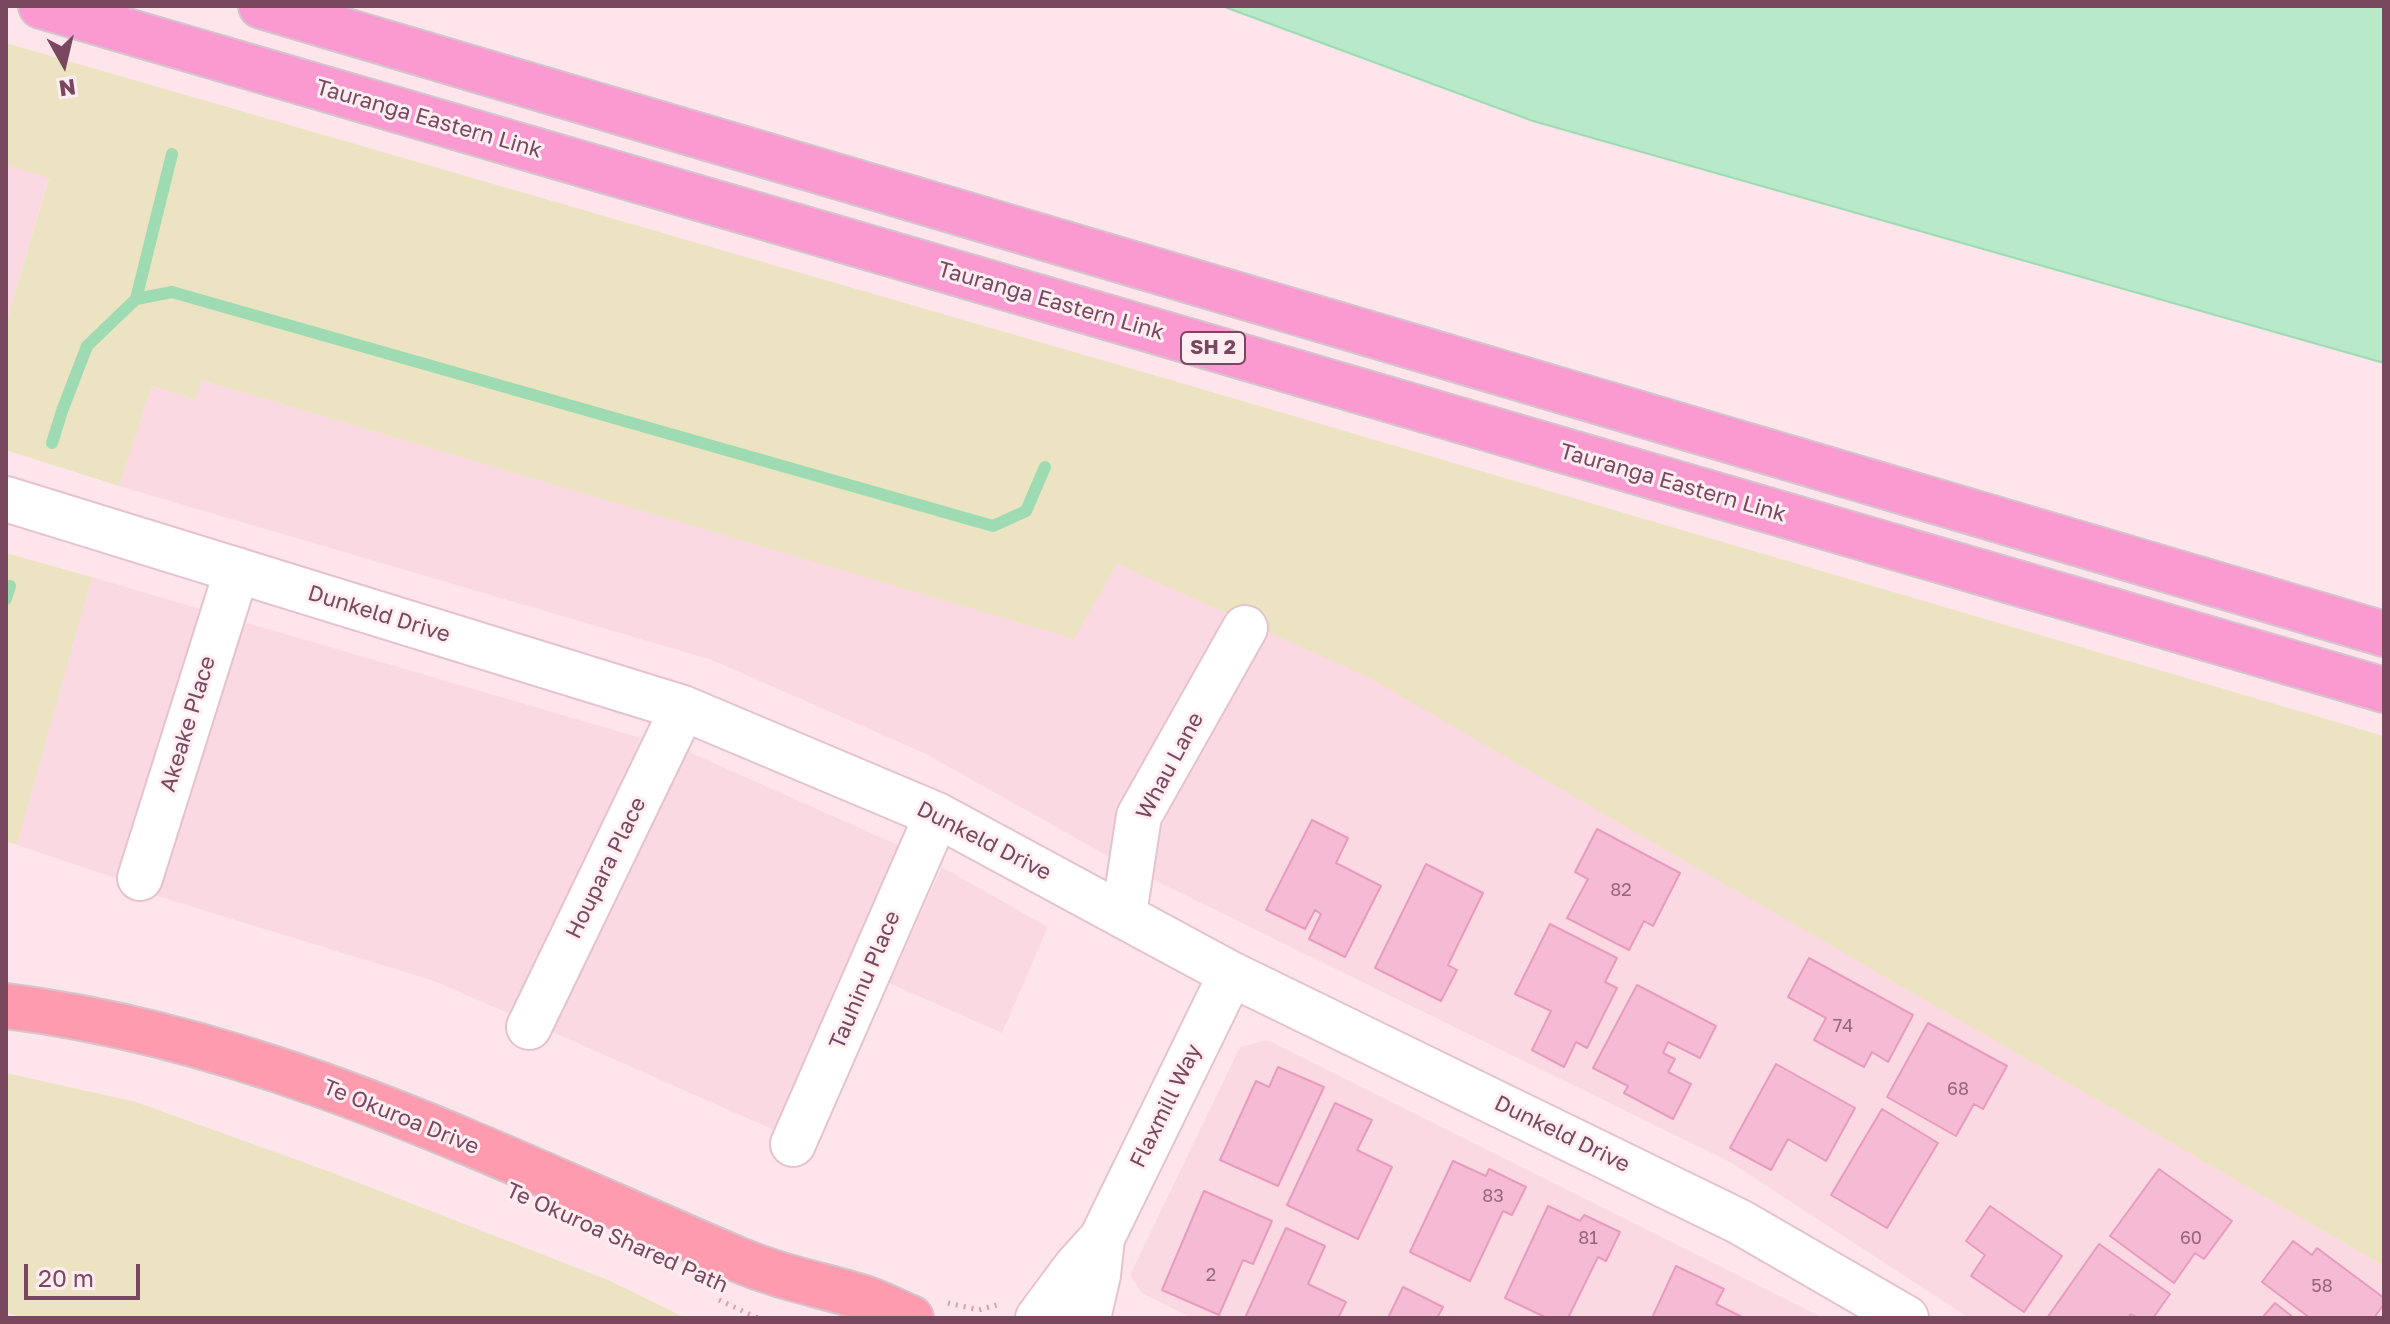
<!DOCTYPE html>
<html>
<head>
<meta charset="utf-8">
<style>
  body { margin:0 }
  #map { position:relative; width:2390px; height:1324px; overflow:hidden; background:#fee5eb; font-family:"Golos Text",sans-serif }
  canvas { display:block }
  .frame { position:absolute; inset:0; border:8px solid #79485f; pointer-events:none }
  .north { position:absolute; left:24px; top:24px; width:80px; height:80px; -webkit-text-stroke:6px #ffedf1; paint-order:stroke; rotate:172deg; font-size:22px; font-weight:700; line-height:32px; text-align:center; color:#79485f }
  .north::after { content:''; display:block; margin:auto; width:28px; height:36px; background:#79485f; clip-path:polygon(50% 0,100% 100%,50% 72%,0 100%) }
  .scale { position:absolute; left:24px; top:1264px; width:116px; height:36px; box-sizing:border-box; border:4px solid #79485f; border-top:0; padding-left:10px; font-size:24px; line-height:28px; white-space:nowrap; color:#79485f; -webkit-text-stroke:6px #ffedf1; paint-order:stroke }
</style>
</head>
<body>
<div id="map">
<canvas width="2390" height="1324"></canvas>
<div class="frame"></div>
<div class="north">N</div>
<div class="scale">20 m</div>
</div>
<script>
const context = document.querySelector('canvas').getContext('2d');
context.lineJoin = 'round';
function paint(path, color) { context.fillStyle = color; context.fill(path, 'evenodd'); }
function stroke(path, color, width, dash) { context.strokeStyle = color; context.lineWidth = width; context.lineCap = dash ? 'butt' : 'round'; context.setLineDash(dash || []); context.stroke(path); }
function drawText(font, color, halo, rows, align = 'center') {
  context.font = font + ' "Golos Text",sans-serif'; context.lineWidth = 6; context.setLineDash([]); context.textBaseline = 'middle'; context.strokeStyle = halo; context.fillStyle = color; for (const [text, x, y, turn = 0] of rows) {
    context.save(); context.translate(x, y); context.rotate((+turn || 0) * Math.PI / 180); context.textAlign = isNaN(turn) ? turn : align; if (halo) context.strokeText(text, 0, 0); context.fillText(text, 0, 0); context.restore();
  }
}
paint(new Path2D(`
  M6,165l43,12 -43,146z
  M201,380l872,258 44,-74 109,48 -118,244 -184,-103 -212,-93 -593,-174 33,-100 44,14z
  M92,577l118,35 -89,268 -104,-35z
  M244,622l397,116 -124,279 -83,-36 -277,-85z
  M1272,632l96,44 1016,590v52h-415l-239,-156 -578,-283 -4,-25 104,-212z
  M678,747l233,104 -128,283 -233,-103z
  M942,867l106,60 -46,106 -113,-50z
  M1267,1040l556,278h-632l-49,-25 -12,-18 110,-228z`), '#fbd9e2');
paint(new Path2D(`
  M6,43l1158,335 1220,358v530l-1016,-589 -251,-113 -43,75 -873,-259 -5,20 -44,-14 -33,100 -113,-36v-127l43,-145 -43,-13z
  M6,553l86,24 -75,268 -11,-4z
  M6,1073l130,29 200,72 272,106 78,38h-663l-17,-6z`), '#ece3c3');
const water = new Path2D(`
  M1222,6h1162v357l-851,-242z`);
paint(water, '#b8e9c8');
stroke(water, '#9edbb2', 2);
stroke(new Path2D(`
  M136,299l36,-145
  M52,443l10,-32 25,-65 49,-47 36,-7 821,234 33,-15 19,-44
  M6,599l4,-13`), '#9edbb2', 12);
const building = new Path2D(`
  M1312,820l36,18 -12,25 45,23 -36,71 -36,-18 12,-25 -6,-4 -10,19 -39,-19z
  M1597,829l83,44 -27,53 -9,-5 -15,29 -62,-32 21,-39 -13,-7z
  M1426,864l57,29 -35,72 9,5 -16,31 -66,-33z
  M1550,924l67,34 -12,24 12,6 -30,60 -11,-6 -12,25 -32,-17 19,-39 -36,-17z
  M1809,958l104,57 -25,47 -16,-10 -8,15 -50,-27 12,-22 -38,-21z
  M1637,985l79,41 -16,32 -32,-16 -5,11 12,6 -7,13 23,12 -18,35 -49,-26 4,-7 -35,-18z
  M1928,1023l79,43 -24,43 -9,-5 -18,32 -69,-39z
  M1776,1064l79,44 -29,53 -38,-22 -17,31 -41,-22z
  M1278,1067l46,20 -46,99 -58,-26 36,-79 13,6z
  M1335,1103l37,17 -15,30 35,17 -34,72 -71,-34z
  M1882,1109l56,34 -51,85 -56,-33z
  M1453,1161l33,15 3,-7 37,18 -14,28 -9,-4 -33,70 -60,-29z
  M2159,1169l73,52 -28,38 -9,-6 -21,30 -64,-47z
  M1204,1191l68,30 -19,43 -10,-4 -24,55 -57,-25z
  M1548,1206l32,15 4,-6 36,17 -14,29 -8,-4 -30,61h-21l-42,-20z
  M1990,1206l72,50 -38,56 -53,-36 14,-21 -19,-14z
  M1286,1228l39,18 -17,38 38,18 -8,16h-93z
  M2293,1241l19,14 5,-7 67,50v6l-10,14h-64l-48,-36z
  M2099,1244l71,50 -17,24h-15l-7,-4 -3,4h-81z
  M1676,1266l48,23 -8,15 28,14h-92z
  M1403,1287l40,20 -6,11h-49z
  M2275,1303l19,15h-32z`);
paint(building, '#f5bbd4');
stroke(building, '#e89bbd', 2);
const minor = new Path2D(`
  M6,499l677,209 254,107 294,159 509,248 166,96
  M140,878l97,-308
  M1124,914l15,-98 106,-188
  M529,1027l154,-319
  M793,1144l144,-329
  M1038,1318l38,-51 26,-29 129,-264
  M1088,1318l10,-43 4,-37`);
const major = new Path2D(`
  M6,1006c259,32 496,153 733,254 43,18 79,24 122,37 17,5 33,14 50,21`);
const highway = new Path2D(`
  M41,6l2343,684
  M261,6l2123,628`);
stroke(minor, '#e6c2cf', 48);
stroke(major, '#d4c4cc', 48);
stroke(highway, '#d4c4cc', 48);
stroke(new Path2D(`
  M719,1300l39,18
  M948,1303l31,7 21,-6`), '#da9eb8', 5, [2, 6]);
stroke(minor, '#fff', 44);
stroke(major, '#ff9baf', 44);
stroke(highway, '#fb99d1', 44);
drawText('18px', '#98657c', null, [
  ["82",1621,890],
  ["74",1843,1026],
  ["68",1958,1089],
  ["83",1493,1196],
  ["81",1588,1238],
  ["60",2191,1238],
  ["2",1211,1275],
  ["58",2322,1286]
]);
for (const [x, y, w] of [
  [1213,348,64]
]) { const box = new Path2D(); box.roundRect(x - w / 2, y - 16, w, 32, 6); context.fillStyle = '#ffedf1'; context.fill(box); stroke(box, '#79485f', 2); }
drawText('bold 20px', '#79485f', null, [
  ["SH 2",1213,348]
]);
drawText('22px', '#79485f', '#ffedf1', [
  ["Tauranga Eastern Link",429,119,16],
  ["Tauranga Eastern Link",1051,301,16],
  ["Tauranga Eastern Link",1673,483,16],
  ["Dunkeld Drive",379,614,17],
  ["Akeake Place",188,724,-73],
  ["Whau Lane",1170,766,-62],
  ["Dunkeld Drive",984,841,27],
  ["Houpara Place",606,868,-64],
  ["Tauhinu Place",865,980,-67],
  ["Flaxmill Way",1166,1106,-64],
  ["Te Okuroa Drive",401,1117,22],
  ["Dunkeld Drive",1562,1134,26],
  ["Te Okuroa Shared Path",617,1238,24]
]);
</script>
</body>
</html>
